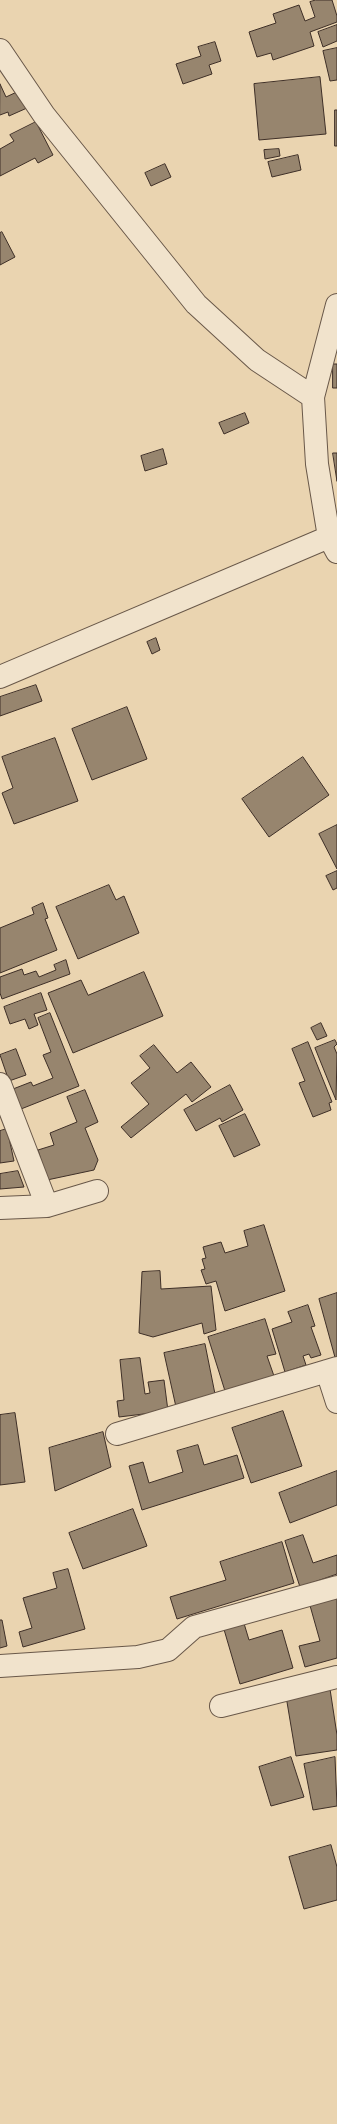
<!DOCTYPE html>
<html>
<head>
<meta charset="utf-8">
<style>
  body { margin:0 }
  canvas { display:block; background:#ead4b0 }
</style>
</head>
<body>
<canvas width="337" height="2124"></canvas>
<script>
const context = document.querySelector('canvas').getContext('2d');
context.lineJoin = 'round';
function paint(path, color) { context.fillStyle = color; context.fill(path, 'evenodd'); }
function stroke(path, color, width, dash) { context.strokeStyle = color; context.lineWidth = width; context.lineCap = dash ? 'butt' : 'round'; context.setLineDash(dash || []); context.stroke(path); }
const building = new Path2D(`
  M316,0h16l5,16v6l-27,10 4,14 -41,14 -2,-7 -14,4 -8,-25 27,-9 -3,-9 26,-9 6,16 10,-4 -5,-15z
  M337,25v16l-14,6 -5,-15z
  M215,42l6,19 -12,4 3,9 -29,10 -7,-20 25,-8 -3,-9z
  M337,48v32l-7,1 -7,-30z
  M320,77l6,57 -67,6 -5,-56z
  M0,84l6,13 13,-6 8,17 -18,8 -1,-4 -8,3z
  M335,110h2v36h-2z
  M36,122l17,33 -15,8 -3,-5 -35,18v-27l14,-8 -4,-6z
  M279,149l1,7 -15,3 -1,-9z
  M298,155l3,15 -29,7 -4,-15z
  M165,164l6,13 -20,9 -6,-13z
  M2,232l13,25 -15,8v-32z
  M333,364h4v24h-4z
  M245,413l4,10 -25,11 -5,-11z
  M163,449l4,15 -22,7 -4,-15z
  M333,453h4v28z
  M156,638l4,12 -8,4 -5,-12z
  M36,685l6,16 -42,15v-19z
  M127,707l20,52 -55,21 -20,-51z
  M55,738l23,63 -64,23 -12,-31 11,-5 -11,-31z
  M303,757l26,38 -60,42 -27,-38z
  M337,825v44l-18,-35z
  M337,871v17l-4,2 -7,-14z
  M109,885l7,15 8,-4 15,37 -61,26 -22,-52z
  M43,903l5,15 -3,1 12,31 -57,23v-45l34,-14 -2,-6z
  M66,960l4,14 -68,25 -2,-6v-16l22,-8 2,6 12,-4 3,6 17,-7 -2,-5z
  M144,972l19,44 -90,37 -25,-60 33,-13 7,15z
  M41,993l6,17 -13,4 4,11 -9,4 -4,-10 -15,5 -6,-17z
  M50,1013l29,73 -58,23 -8,-20 18,-7 2,4 20,-8 -10,-23 8,-3 -13,-34z
  M321,1023l6,13 -10,4 -6,-12z
  M335,1040l2,4 -3,3 3,7 -1,46 -21,-52z
  M308,1042l24,60 -3,1 2,7 -18,7 -14,-34 6,-2 -13,-32z
  M154,1045l23,28 14,-11 20,25 -19,15 -6,-8 -55,44 -10,-11 28,-23 -18,-21 19,-15 -10,-12z
  M16,1049l10,26 -17,6 -9,-26z
  M230,1085l13,25 -21,12 -2,-4 -24,13 -12,-21z
  M85,1090l13,32 -13,6 13,32 -4,10 -47,10 -9,-30 16,-5 -4,-12 27,-11 -10,-25z
  M245,1114l15,31 -26,12 -15,-31z
  M7,1129l7,32 -14,2v-32z
  M18,1171l6,16 -24,2v-15z
  M264,1225l21,66 -60,20 -9,-30 -10,3 -5,-14 4,-1 -3,-10 4,-1 -3,-11 18,-5 4,11 23,-7 -4,-15z
  M160,1271l1,18 50,-3 5,44 -12,4 -2,-11 -49,14 -14,-4 3,-61z
  M337,1293v67l-1,1 -17,-62z
  M308,1305l7,21 -4,1 10,28 -10,3 -2,-4 -6,2 3,9 -21,7 -13,-43 20,-7 -4,-10z
  M265,1319l11,35 -9,2 7,20 -49,15 -17,-54z
  M205,1344l11,55 -40,8 -12,-54z
  M140,1358l5,36 5,-1 -2,-11 16,-2 4,31 -49,6 -2,-16 7,-1 -4,-40z
  M283,1411l19,55 -51,17 -19,-55z
  M15,1413l10,69 -25,3v-70z
  M103,1432l8,35 -56,24 -6,-43z
  M198,1445l6,20 33,-10 7,23 -102,32 -13,-44 14,-4 6,21 34,-11 -6,-21z
  M337,1471v34l-47,18 -11,-30z
  M133,1509l14,37 -64,23 -14,-36z
  M303,1535l10,28 24,-8v19l-37,13 -15,-46z
  M282,1542l12,41 -117,36 -7,-22 56,-17 -6,-18z
  M68,1569l17,60 -62,18 -4,-15 13,-4 -9,-30 34,-10 -4,-15z
  M337,1594v64l-32,9 -6,-21 21,-5 -11,-39z
  M0,1620h2l5,26 -7,2z
  M243,1620l6,20 33,-10 11,38 -53,16 -17,-58z
  M330,1689l7,46v15l-41,6 -10,-60z
  M291,1757l13,40 -33,9 -12,-39z
  M335,1757l2,49 -24,4 -9,-46z
  M331,1845l6,22v33l-33,9 -15,-52z`);
paint(building, '#97856e');
stroke(building, '#3e2f27', 1);
const minor = new Path2D(`
  M0,50l44,65 152,189 61,56 56,37
  M337,305l-24,92 4,67 12,73 8,15
  M0,677l329,-140
  M0,1084l47,122
  M0,1208l47,-2 50,-15
  M327,1371l10,31
  M117,1434l220,-66
  M0,1666l138,-9 30,-7 26,-23 143,-40
  M221,1706l116,-29`);
stroke(minor, '#695849', 24);
stroke(minor, '#f1e3cc', 22);
</script>
</body>
</html>
